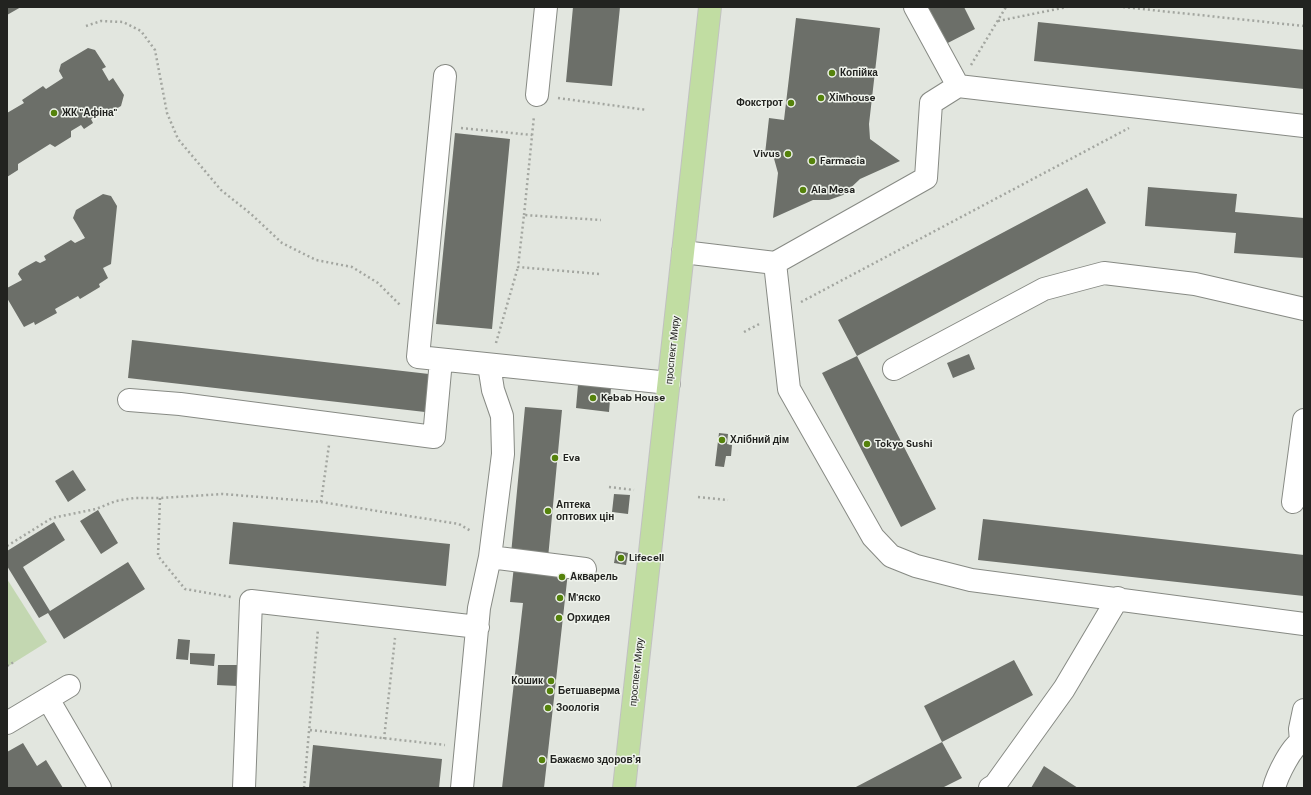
<!DOCTYPE html>
<html>
<head>
<meta charset="utf-8">
<style>
  body { margin:0 }
  #map { position:relative; width:1311px; height:795px; overflow:hidden; background:#e2e6df; font-family:"DM Sans",sans-serif }
  canvas { display:block }
  .frame { position:absolute; inset:0; border:8px solid #222320; pointer-events:none }
</style>
</head>
<body>
<div id="map">
<canvas width="1311" height="795"></canvas>
<div class="frame"></div>
</div>
<script>
const context = document.querySelector('canvas').getContext('2d');
context.lineJoin = 'round';
function paint(path, color) { context.fillStyle = color; context.fill(path, 'evenodd'); }
function stroke(path, color, width, dash) { context.strokeStyle = color; context.lineWidth = width; context.lineCap = dash ? 'butt' : 'round'; context.setLineDash(dash || []); context.stroke(path); }
function drawText(font, color, halo, rows, align = 'center') {
  context.font = font + ' "DM Sans",sans-serif'; context.lineWidth = 3; context.setLineDash([]); context.textBaseline = 'middle'; context.strokeStyle = halo; context.fillStyle = color; for (const [text, x, y, turn = 0] of rows) {
    context.save(); context.translate(x, y); context.rotate((+turn || 0) * Math.PI / 180); context.textAlign = isNaN(turn) ? turn : align; if (halo) context.strokeText(text, 0, 0); context.fillText(text, 0, 0); context.restore();
  }
}
paint(new Path2D(`
  M7,579l40,63 -40,25z`), '#c3d7b1');
paint(new Path2D(`
  M7,7h14l-14,8z
  M573,7h47l-8,79 -46,-4z
  M920,7h44l11,22 -35,18z
  M796,18l84,10 -11,96 1,15 30,22 -40,18 -17,16 -14,5h-16l-40,18 5,-45 -5,-18 -8,-1 4,-36 15,2z
  M1038,22l266,28v39l-270,-28z
  M88,48l7,2 11,17 -4,2 7,12 4,-3 11,17 -3,11 -17,10 -2,-4 -11,7 2,4 -9,6 -3,-4 -10,6v6l-16,10 -5,-3 -32,20v6l-11,7v-64l17,-10 -2,-3 21,-14 3,3 17,-11 -4,-7 2,-7z
  M455,133l55,6 -18,190 -56,-5z
  M1148,187l89,7 -2,18 69,6v40l-70,-5 2,-20 -91,-7z
  M1087,188l19,35 -249,133 79,153 -35,18 -79,-154 35,-17 -19,-36z
  M103,194l8,2 6,10 -6,58 -8,4 5,10 -9,6 1,3 -20,12 -2,-3 -23,13 2,4 -22,12 -1,-3 -10,5 -17,-29v-10l15,-8 -4,-6 2,-4 16,-9 4,2 6,-3 -2,-4 27,-16 4,3 10,-5 -12,-20 3,-8z
  M132,340l297,34 -4,38 -297,-34z
  M969,354l6,15 -22,9 -6,-15z
  M578,385l33,3 -2,24 -33,-4z
  M525,407l37,3 -14,148 -37,-4z
  M719,433l9,1 -1,10 5,1 -1,11h-5l-2,11 -9,-1z
  M73,470l13,20 -18,12 -13,-21z
  M614,494l16,1 -2,19 -16,-2z
  M98,510l20,33 -17,11 -21,-33z
  M983,519l321,36v41l-326,-36z
  M54,522l11,18 -42,27 27,44 78,-49 17,27 -81,50 -16,-26 -9,5 -32,-52v-15z
  M233,522l217,22 -4,42 -217,-22z
  M616,551l12,2 -2,12 -12,-2z
  M514,566l54,6 -24,216h-42l21,-185 -13,-1z
  M178,639l12,1 -2,20 -12,-1z
  M190,653l25,1 -1,12 -24,-2z
  M1014,660l19,35 -91,47 20,36 -20,10h-88l88,-46 -18,-36z
  M218,665h20v21l-21,-1z
  M23,743l14,23 9,-6 17,28h-56v-36z
  M313,745l129,14 -3,29h-130z
  M1044,766l34,22h-47z`), '#6c6f69');
const minor = new Path2D(`
  M915,7l43,79
  M445,76l-27,281 251,26
  M537,95l9,-88
  M683,252l92,11 14,126 84,148 18,19 25,10 55,14 333,44
  M775,263l151,-85 5,-75 27,-17 346,40
  M894,369l150,-80 60,-16 91,11 109,25
  M129,400l51,4 254,33 7,-77
  M1293,502l11,-82
  M490,557l95,12
  M48,699l52,89
  M7,723l62,-37
  M1301,741l-1,-12 4,-19
  M244,788l7,-187 227,26
  M462,788l17,-180 11,-51 13,-103 -1,-38 -9,-26 -4,-25
  M990,788l5,-3 69,-96 54,-91
  M1274,788c3,-12 18,-44 30,-48`);
const major = new Path2D(`
  M624,788l86,-781`);
stroke(minor, '#878a84', 24);
stroke(major, '#c1c1c1', 24);
stroke(new Path2D(`
  M1123,7l181,19
  M998,21l69,-14
  M86,26l15,-5 22,1 18,9 14,19 12,63 11,26 43,51 30,24 31,29 34,17 36,7 26,16 23,23
  M971,65l35,-58
  M558,98l89,12
  M461,128l71,7
  M524,215l10,-99
  M599,274l-81,-7 6,-52 77,5
  M801,302l328,-174
  M744,332l17,-9
  M496,343l22,-76
  M609,487l25,3
  M698,497l30,3
  M160,498l-2,58 27,33 46,8
  M321,502l8,-57
  M7,546l45,-28 44,-9 20,-8 18,-3h26l63,-4 98,8 138,22 12,7
  M7,666l7,-4
  M310,730l135,15
  M384,739l11,-101
  M304,788l14,-159`), '#a3a6a0', 2.5, [2, 3]);
stroke(minor, '#fff', 22);
stroke(major, '#c1dda2', 22);
for (const [x, y, r, color] of [
  [832,73,4,"#55820c"],
  [821,98,4,"#55820c"],
  [791,103,4,"#55820c"],
  [54,113,4,"#55820c"],
  [788,154,4,"#55820c"],
  [812,161,4,"#55820c"],
  [803,190,4,"#55820c"],
  [593,398,4,"#55820c"],
  [722,440,4,"#55820c"],
  [867,444,4,"#55820c"],
  [555,458,4,"#55820c"],
  [548,511,4,"#55820c"],
  [621,558,4,"#55820c"],
  [562,577,4,"#55820c"],
  [560,598,4,"#55820c"],
  [559,618,4,"#55820c"],
  [551,681,4,"#55820c"],
  [550,691,4,"#55820c"],
  [548,708,4,"#55820c"],
  [542,760,4,"#55820c"]
]) { const dot = new Path2D(); dot.arc(x, y, r, 0, 2 * Math.PI); context.fillStyle = color; context.fill(dot); stroke(dot, '#eff3ec', 1.5); }
drawText('bold 10px', '#222320', '#eff3ec', [
  ["Копійка",840,73],
  ["Хімhouse",829,98],
  ["Фокстрот",783,103,"right"],
  ["ЖК \"Афіна\"",62,113],
  ["Vivus",780,154,"right"],
  ["Farmacia",820,161],
  ["Ala Mesa",811,190],
  ["Kebab House",601,398],
  ["Хлібний дім",730,440],
  ["Tokyo Sushi",875,444],
  ["Eva",563,458],
  ["Аптека",556,505],
  ["оптових цін",556,517],
  ["Lifecell",629,558],
  ["Акварель",570,577],
  ["М'яско",568,598],
  ["Орхидея",567,618],
  ["Кошик",543,681,"right"],
  ["Бетшаверма",558,691],
  ["Зоологія",556,708],
  ["Бажаємо здоровʼя",550,760]
], 'left');
drawText('10px', '#222320', '#eff3ec', [
  ["проспект Миру",673,350,-84],
  ["проспект Миру",637,672,-84]
]);
</script>
</body>
</html>
